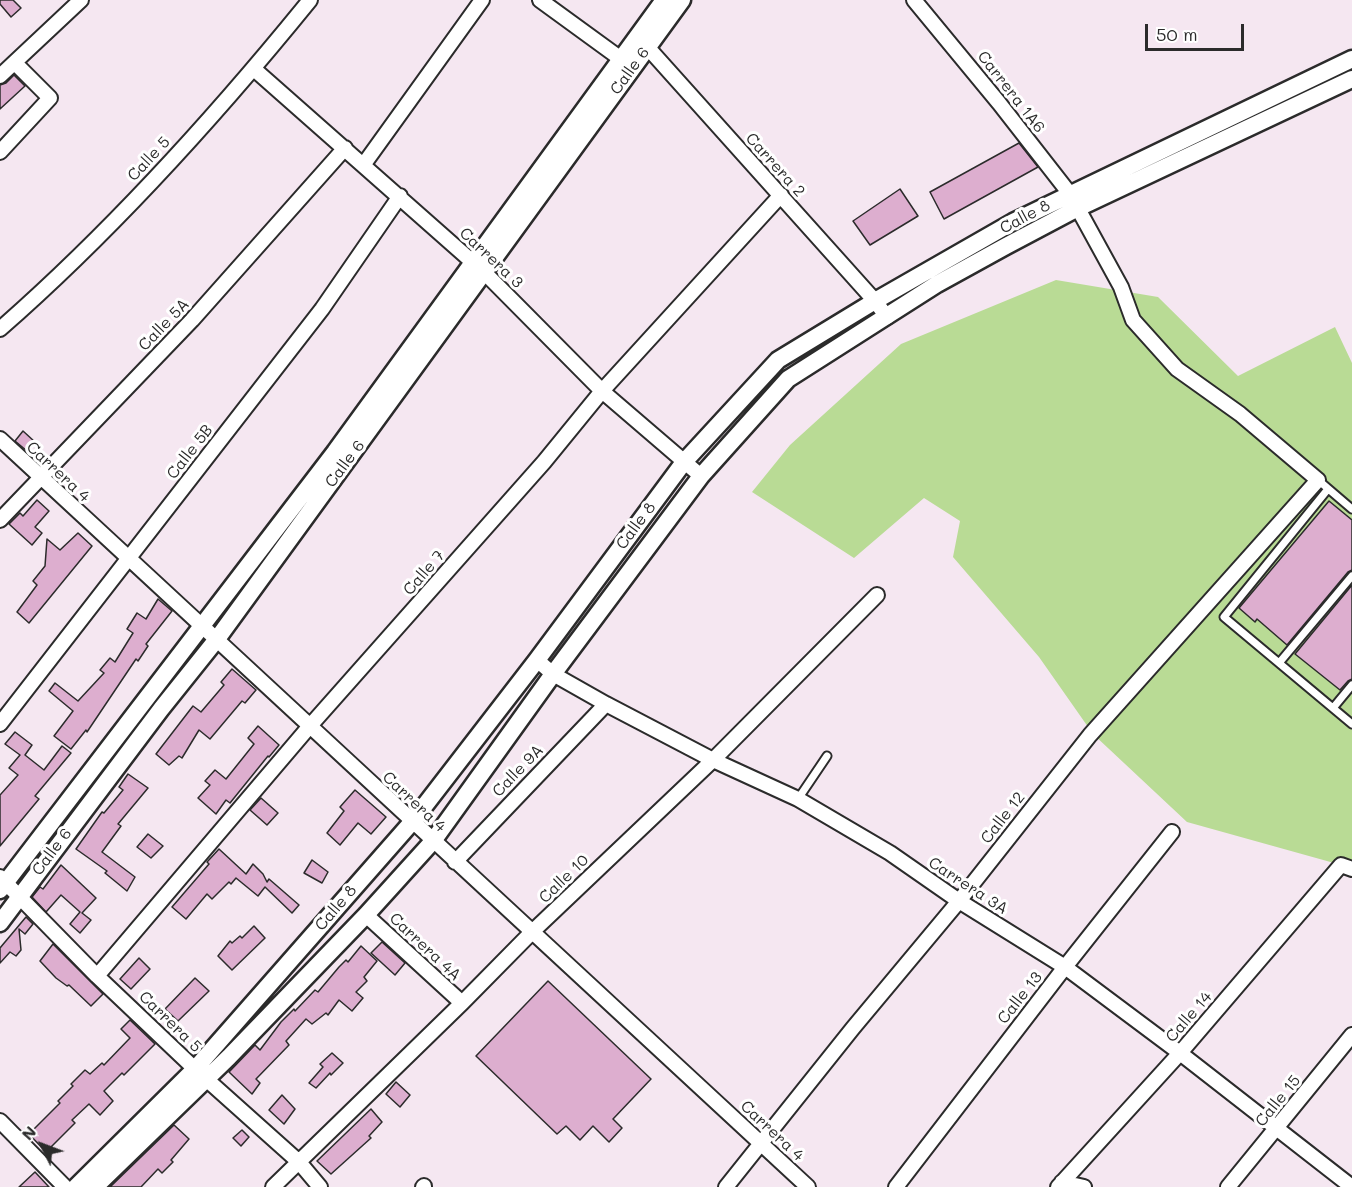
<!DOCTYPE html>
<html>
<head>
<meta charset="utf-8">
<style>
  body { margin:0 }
  #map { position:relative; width:1352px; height:1187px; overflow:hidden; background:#f5e7f1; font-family:Mali,sans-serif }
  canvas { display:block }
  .north { position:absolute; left:12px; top:1115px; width:60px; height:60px; -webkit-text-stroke:4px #fff; paint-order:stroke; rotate:312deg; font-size:16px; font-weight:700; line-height:24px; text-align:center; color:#2b2b2b }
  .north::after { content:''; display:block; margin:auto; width:21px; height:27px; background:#2b2b2b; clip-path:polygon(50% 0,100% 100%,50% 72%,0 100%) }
  .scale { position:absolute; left:1145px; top:24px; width:99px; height:27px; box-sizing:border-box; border:3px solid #2b2b2b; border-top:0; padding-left:8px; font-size:18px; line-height:21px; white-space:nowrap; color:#2b2b2b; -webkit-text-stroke:4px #fff; paint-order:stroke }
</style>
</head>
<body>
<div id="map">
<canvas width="1352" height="1187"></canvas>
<div class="north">N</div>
<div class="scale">50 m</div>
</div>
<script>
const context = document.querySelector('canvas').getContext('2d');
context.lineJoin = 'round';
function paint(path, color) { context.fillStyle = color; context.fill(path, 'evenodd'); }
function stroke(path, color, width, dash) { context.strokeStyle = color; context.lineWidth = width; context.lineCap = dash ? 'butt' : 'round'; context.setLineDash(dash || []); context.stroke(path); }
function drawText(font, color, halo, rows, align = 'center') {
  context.font = font + ' Mali,sans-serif'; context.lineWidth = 6; context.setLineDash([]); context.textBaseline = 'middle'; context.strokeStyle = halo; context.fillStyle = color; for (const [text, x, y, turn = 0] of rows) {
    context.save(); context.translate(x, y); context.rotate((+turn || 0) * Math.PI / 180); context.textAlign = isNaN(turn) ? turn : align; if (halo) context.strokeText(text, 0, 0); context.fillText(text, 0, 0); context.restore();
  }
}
paint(new Path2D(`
  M1056,280l102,17 80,79 97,-49 17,36v505l-165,-46 -94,-88 -54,-77 -86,-100 7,-36 -36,-23 -70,60 -102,-66 38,-47 111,-101z`), '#b9db95');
const building = new Path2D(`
  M0,0h13l8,8 -10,9 -11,-13z
  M14,75l11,11 -25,23v-24l6,-2z
  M1019,143l19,24 -94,52 -14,-27z
  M900,189l18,27 -48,29 -17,-24z
  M23,431l12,11 -8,9 -12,-10z
  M37,500l12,11 -14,16 7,6 -10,12 -23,-21 11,-11 3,3z
  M1329,501l23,19v50l-4,2 -61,73 -30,-26 -2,3 -16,-14z
  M78,533l14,13 -63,77 -12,-11 20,-27 -4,-4 12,-15 2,-27 13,11z
  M1352,585v94l-4,2 -8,9 -45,-36z
  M158,599l14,12 -26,33 2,2 -10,15 -2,-2 -49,73 -1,-2 -15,19 -17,-13 19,-25 -24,-20 6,-8 23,18 26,-28 -4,-3 10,-12 5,4 18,-29 -6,-4 10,-16 9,6z
  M232,669l24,21 -11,13 -3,-2 -32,38 -11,-9 -17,28 -3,-2 -10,9 -13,-11 37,-48 8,6 23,-27 -3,-3z
  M258,726l21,19 -10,12 -1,-1 -38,47 -4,-3 -10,14 -18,-16 12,-13 -5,-4 10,-11 11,9 28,-35 -6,-6z
  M15,732l17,13 -7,10 19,15 18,-24 9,7 -36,43 4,3 -39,47v-51l18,-20 -9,-7 11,-13 -15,-11z
  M128,774l20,14 -30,36 3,2 -19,26 33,25 -8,14 -22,-18 2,-2 -31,-22 26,-37 2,1 19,-23 -4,-3z
  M355,790l31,27 -15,17 -13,-11 -18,22 -13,-12 17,-22 -4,-4z
  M261,798l17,15 -11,12 -17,-15z
  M148,834l15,12 -12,12 -14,-11z
  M219,849l27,25 7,-10 10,10 4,8 2,-3 30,26 -7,8 -27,-26 -7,9 -22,-18 -5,6 -2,-2 -17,17 -5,-5 -21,25 -14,-12 37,-43 -2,-2z
  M312,860l16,12 -6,11 -18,-10z
  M61,865l35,33 -14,15 9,7 -11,13 -10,-9 10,-12 -19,-17 -15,17 -14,-15 8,-10 3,2z
  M26,917l7,7 -8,10 -6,-5 2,21 -5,6 -6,-4 -10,11v-15z
  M254,926l11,12 -33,32 -14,-14 12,-15 2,2 8,-7 2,2z
  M382,942l23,21 -10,12 -24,-22z
  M53,944l50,50 -12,12 -22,-21 -2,1 -11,-8 -16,-17z
  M361,946l16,15 -13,16 3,4 -11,11 7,6 -11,13 -13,-11 -11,15 -2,-2 -14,11 -6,-5 -20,22 3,4 -33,34 4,4 -8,11 -23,-22 26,-27 5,5 21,-28 13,-13 1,2 20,-21 3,2 21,-25 7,-7 2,2z
  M139,958l11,11 -19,20 -11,-10z
  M195,978l14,13 -31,30 -13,-12z
  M548,981l103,98 -38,40 9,9 -13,14 -16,-16 -13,14 -14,-14 -9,8 -81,-78z
  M130,1020l25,24 -31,31 -2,-2 -18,18 9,10 -13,14 -11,-11 -17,16 3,3 -29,29 -17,-18 31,-31 -2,-2 15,-15 -2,-2 14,-14 5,4 12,-11 2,2 26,-27 -9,-9z
  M332,1053l11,10 -12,12 -1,-2 -14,15 -7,-5 14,-16 -3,-3z
  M396,1082l14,13 -10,12 -14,-13z
  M282,1095l13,14 -11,15 -15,-14z
  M371,1109l11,13 -13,14 2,2 -40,36 -14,-13z
  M174,1125l15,14 -18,21 2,2 -11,11 -4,-4 -17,18h-31z
  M242,1130l7,7 -8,9 -8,-8z
  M35,1172l14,15h-30z`);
paint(building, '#ddaecf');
stroke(building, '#2b2b2b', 1.5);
const service = new Path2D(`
  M1318,480l34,29
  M1328,489l-104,128 128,107
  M1279,663l73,-87
  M1333,708l19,-23
  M798,799l29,-43`);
const minor = new Path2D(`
  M540,0l81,59
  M641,40l234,261 12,16
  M254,69l231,204 117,118 99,85
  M0,76l81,-76
  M0,152l50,-54 -35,-35
  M364,164l118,-164
  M0,329c113,-99 215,-212 310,-329
  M0,439l808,748
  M0,520l192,-200 153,-172
  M537,660l16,14 53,30 107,56 85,39 92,54 69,48 106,66 115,86 172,134
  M0,724l322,-415 78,-113
  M455,862l151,-158
  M0,877l97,99 98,93 104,93 21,25
  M366,915l96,88
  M97,976l212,-249 235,-265 58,-71 179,-196
  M0,1121l65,66
  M1062,1182l22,5
  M273,1187l189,-184 70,-71 181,-172 164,-165
  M423,1187l1,-1
  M726,1187l127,-159 106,-127 131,-166 228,-255 -78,-66 -63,-45 -44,-49 -12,-33 -51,-93 -71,-91 -85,-103
  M896,1187l169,-220 107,-135
  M1058,1187l122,-134 161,-188 11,4
  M1228,1187l124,-152`);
const tertiary = new Path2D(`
  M0,890l335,-438 329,-452
  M0,923l161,-214 56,-70 465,-639
  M76,1187l119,-118 217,-247 125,-162 147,-198 94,-102 97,-59 138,-79 339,-163
  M95,1187l134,-130 137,-142 67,-74 120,-167 148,-198 87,-97 149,-95 69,-38 70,-37 276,-130`);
stroke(service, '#2b2b2b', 11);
stroke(minor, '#2b2b2b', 18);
stroke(tertiary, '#2b2b2b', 21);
stroke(service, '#fff', 7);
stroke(minor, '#fff', 14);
stroke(tertiary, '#fff', 16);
drawText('16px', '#2b2b2b', '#fff', [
  ["Calle 6",630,71,-54],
  ["Carrera 1A6",1011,92,52],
  ["Calle 5",149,159,-47],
  ["Carrera 2",775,165,48],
  ["Calle 8",1025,217,-28],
  ["Carrera 3",491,258,43],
  ["Calle 5A",164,325,-46],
  ["Calle 5B",190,452,-52],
  ["Calle 6",345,464,-53],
  ["Carrera 4",58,472,43],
  ["Calle 8",636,526,-53],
  ["Calle 7",424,573,-49],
  ["Calle 9A",518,771,-46],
  ["Carrera 4",414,802,43],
  ["Calle 12",1003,818,-52],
  ["Calle 6",52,852,-53],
  ["Calle 10",564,879,-44],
  ["Carrera 3A",968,886,33],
  ["Calle 8",336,908,-49],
  ["Carrera 4A",425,947,43],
  ["Calle 13",1020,998,-52],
  ["Calle 14",1189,1017,-49],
  ["Carrera 5",170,1022,44],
  ["Calle 15",1278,1101,-51],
  ["Carrera 4",772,1131,43]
]);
</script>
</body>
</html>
